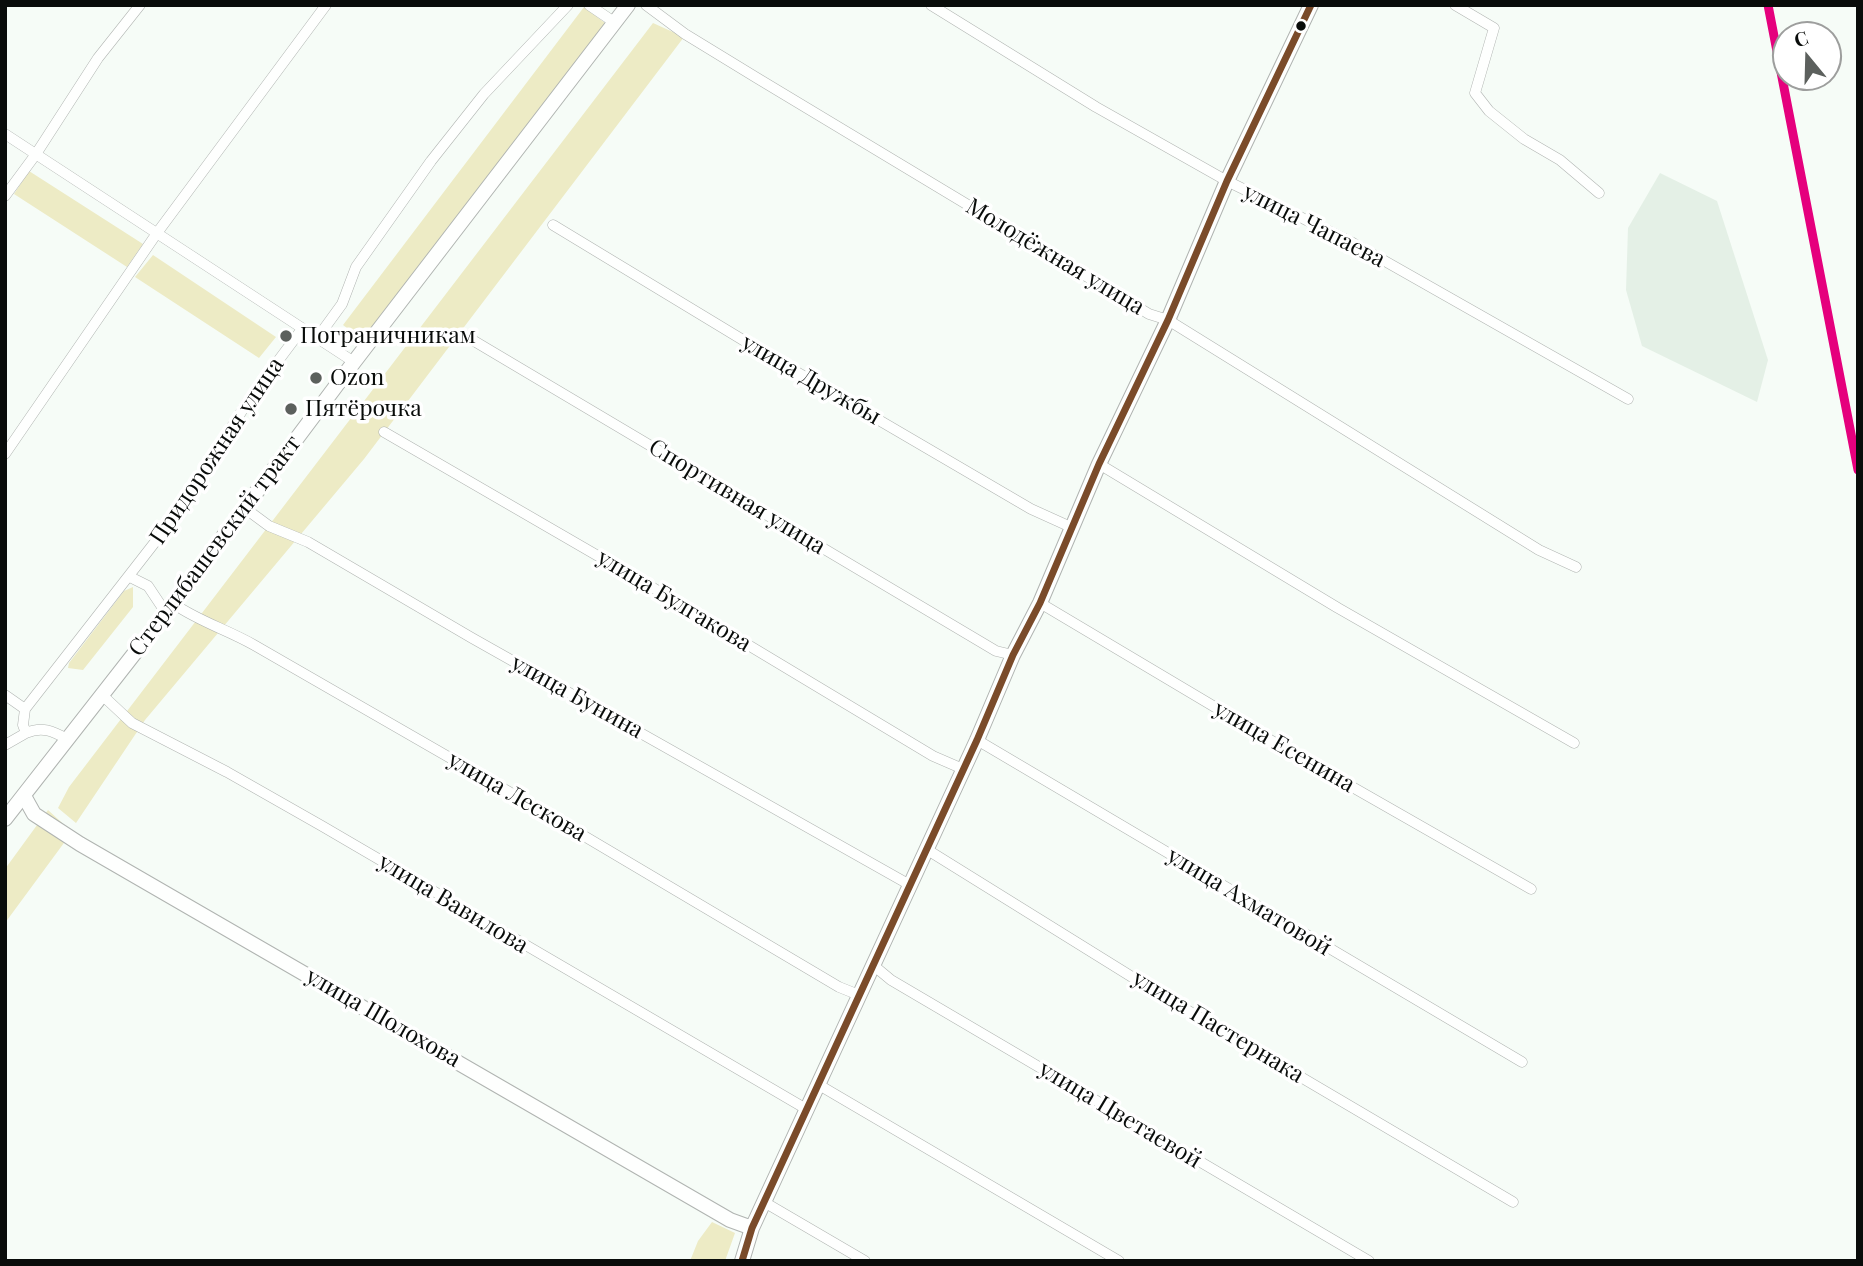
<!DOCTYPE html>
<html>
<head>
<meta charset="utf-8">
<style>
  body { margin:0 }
  #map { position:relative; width:1863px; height:1266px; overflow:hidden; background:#f6fcf7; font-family:"Playfair Display",serif }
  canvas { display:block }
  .frame { position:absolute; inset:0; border:7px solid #090c0a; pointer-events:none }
  .north { position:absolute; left:1772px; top:21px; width:70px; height:70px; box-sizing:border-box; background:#fff; border:2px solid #9d9e9d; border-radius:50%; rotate:341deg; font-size:19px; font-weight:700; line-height:28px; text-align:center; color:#090c0a }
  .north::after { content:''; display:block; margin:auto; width:24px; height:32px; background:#5c605d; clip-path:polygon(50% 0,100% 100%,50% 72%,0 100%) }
</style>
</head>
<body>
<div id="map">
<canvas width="1863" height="1266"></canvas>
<div class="frame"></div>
<div class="north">С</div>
</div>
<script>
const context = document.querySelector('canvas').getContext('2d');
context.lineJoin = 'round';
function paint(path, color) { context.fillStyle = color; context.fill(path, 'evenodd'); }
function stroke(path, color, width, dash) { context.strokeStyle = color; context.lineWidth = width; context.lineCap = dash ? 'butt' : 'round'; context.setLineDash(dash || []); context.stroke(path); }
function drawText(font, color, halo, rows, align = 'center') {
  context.font = font + ' "Playfair Display",serif'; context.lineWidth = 7; context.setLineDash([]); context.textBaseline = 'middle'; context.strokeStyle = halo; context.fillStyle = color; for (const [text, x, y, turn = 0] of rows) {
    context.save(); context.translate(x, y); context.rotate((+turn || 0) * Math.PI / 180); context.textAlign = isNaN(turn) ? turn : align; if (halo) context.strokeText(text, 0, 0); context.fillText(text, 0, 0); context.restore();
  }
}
paint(new Path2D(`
  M1660,173l57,28 51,159 -11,42 -115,-56 -16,-56 2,-62z`), '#e4f0e6');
paint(new Path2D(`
  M584,7l21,16 -241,318 -21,-16z
  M653,23l31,14 -320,422 -219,261 -69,103 -18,-15 11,-21z
  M29,171l114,73 -16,23 -113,-73z
  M153,255l123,82 -17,21 -124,-81z
  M133,587v20l-50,63 -15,-2 1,-5 55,-72z
  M48,810l24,22 -67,91v-54z
  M712,1222l23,11 -10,28h-35l8,-20z`), '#edebc5');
const street = new Path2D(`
  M589,5l25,17
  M646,5l39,29 72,44 392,236 19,6 371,230 37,17
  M931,5l165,102 131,74 126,62 275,156
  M1455,5l39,23 -19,65 14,18 35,28 36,21 39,33
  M5,134l349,228
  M5,196l31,-42 62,-96 42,-53
  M553,225l218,132 260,152 42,19
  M464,335l532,316 17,4
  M384,432l271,157 278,167 30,13
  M5,454l152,-221 169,-228
  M1099,464l239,144 236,135
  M246,509l23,17 39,16 164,96 438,247
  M130,577l18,9 18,27
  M1040,603l237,141 254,145
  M174,604c24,17 54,26 80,41l271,156 314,186 20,8
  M101,694l31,29 95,49 95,54 486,284
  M5,695l20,14
  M26,733c16,-7 27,-2 41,6
  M977,740l545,322
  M5,745l21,-12 -3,-8 2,-16 155,-199 68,-109 51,-68 19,4 24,-33 14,-37 75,-106 53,-67 84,-89
  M926,849l227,141 360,212
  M873,965l18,15 478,281
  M819,1085l300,176
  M764,1202l101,59`);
const secondary = new Path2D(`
  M24,796l10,18 46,30 650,376 22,8
  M742,1261l10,-33 225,-488 36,-85 27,-52 59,-139 69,-144 59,-139 84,-176`);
const primary = new Path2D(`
  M5,819l161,-206 188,-251 274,-357`);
stroke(street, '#b0b4b1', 11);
stroke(secondary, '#b0b4b1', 16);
stroke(primary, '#b0b4b1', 16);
stroke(street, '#fefffe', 10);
stroke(secondary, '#fefffe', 14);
stroke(primary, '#fefffe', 14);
stroke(new Path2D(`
  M742,1261l10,-33 225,-488 36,-85 27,-52 59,-139 69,-144 59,-139 84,-176`), '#7a4b2a', 7);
stroke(new Path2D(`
  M1768,5l90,465`), '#e5007d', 9);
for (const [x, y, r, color] of [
  [1301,26,6,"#090c0a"],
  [286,336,7,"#5c605d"],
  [316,378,7,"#5c605d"],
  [291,409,7,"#5c605d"]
]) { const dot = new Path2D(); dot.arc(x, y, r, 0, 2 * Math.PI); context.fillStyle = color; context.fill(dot); stroke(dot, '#fff', 2.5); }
drawText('23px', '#090c0a', '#fff', [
  ["улица Чапаева",1314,226,27],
  ["Молодёжная улица",1055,257,31],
  ["улица Дружбы",811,380,30],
  ["Придорожная улица",217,451,-56],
  ["Спортивная улица",737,497,31],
  ["Стерлибашевский тракт",215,546,-53],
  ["улица Булгакова",674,601,31],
  ["улица Бунина",577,697,29],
  ["улица Есенина",1284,747,30],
  ["улица Лескова",517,797,30],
  ["улица Ахматовой",1249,902,31],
  ["улица Вавилова",453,904,31],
  ["улица Шолохова",383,1018,30],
  ["улица Пастернака",1218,1027,31],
  ["улица Цветаевой",1120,1115,31]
]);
drawText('23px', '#090c0a', '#fff', [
  ["Пограничникам",300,336],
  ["Ozon",330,378],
  ["Пятёрочка",305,409]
], 'left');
</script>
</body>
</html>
